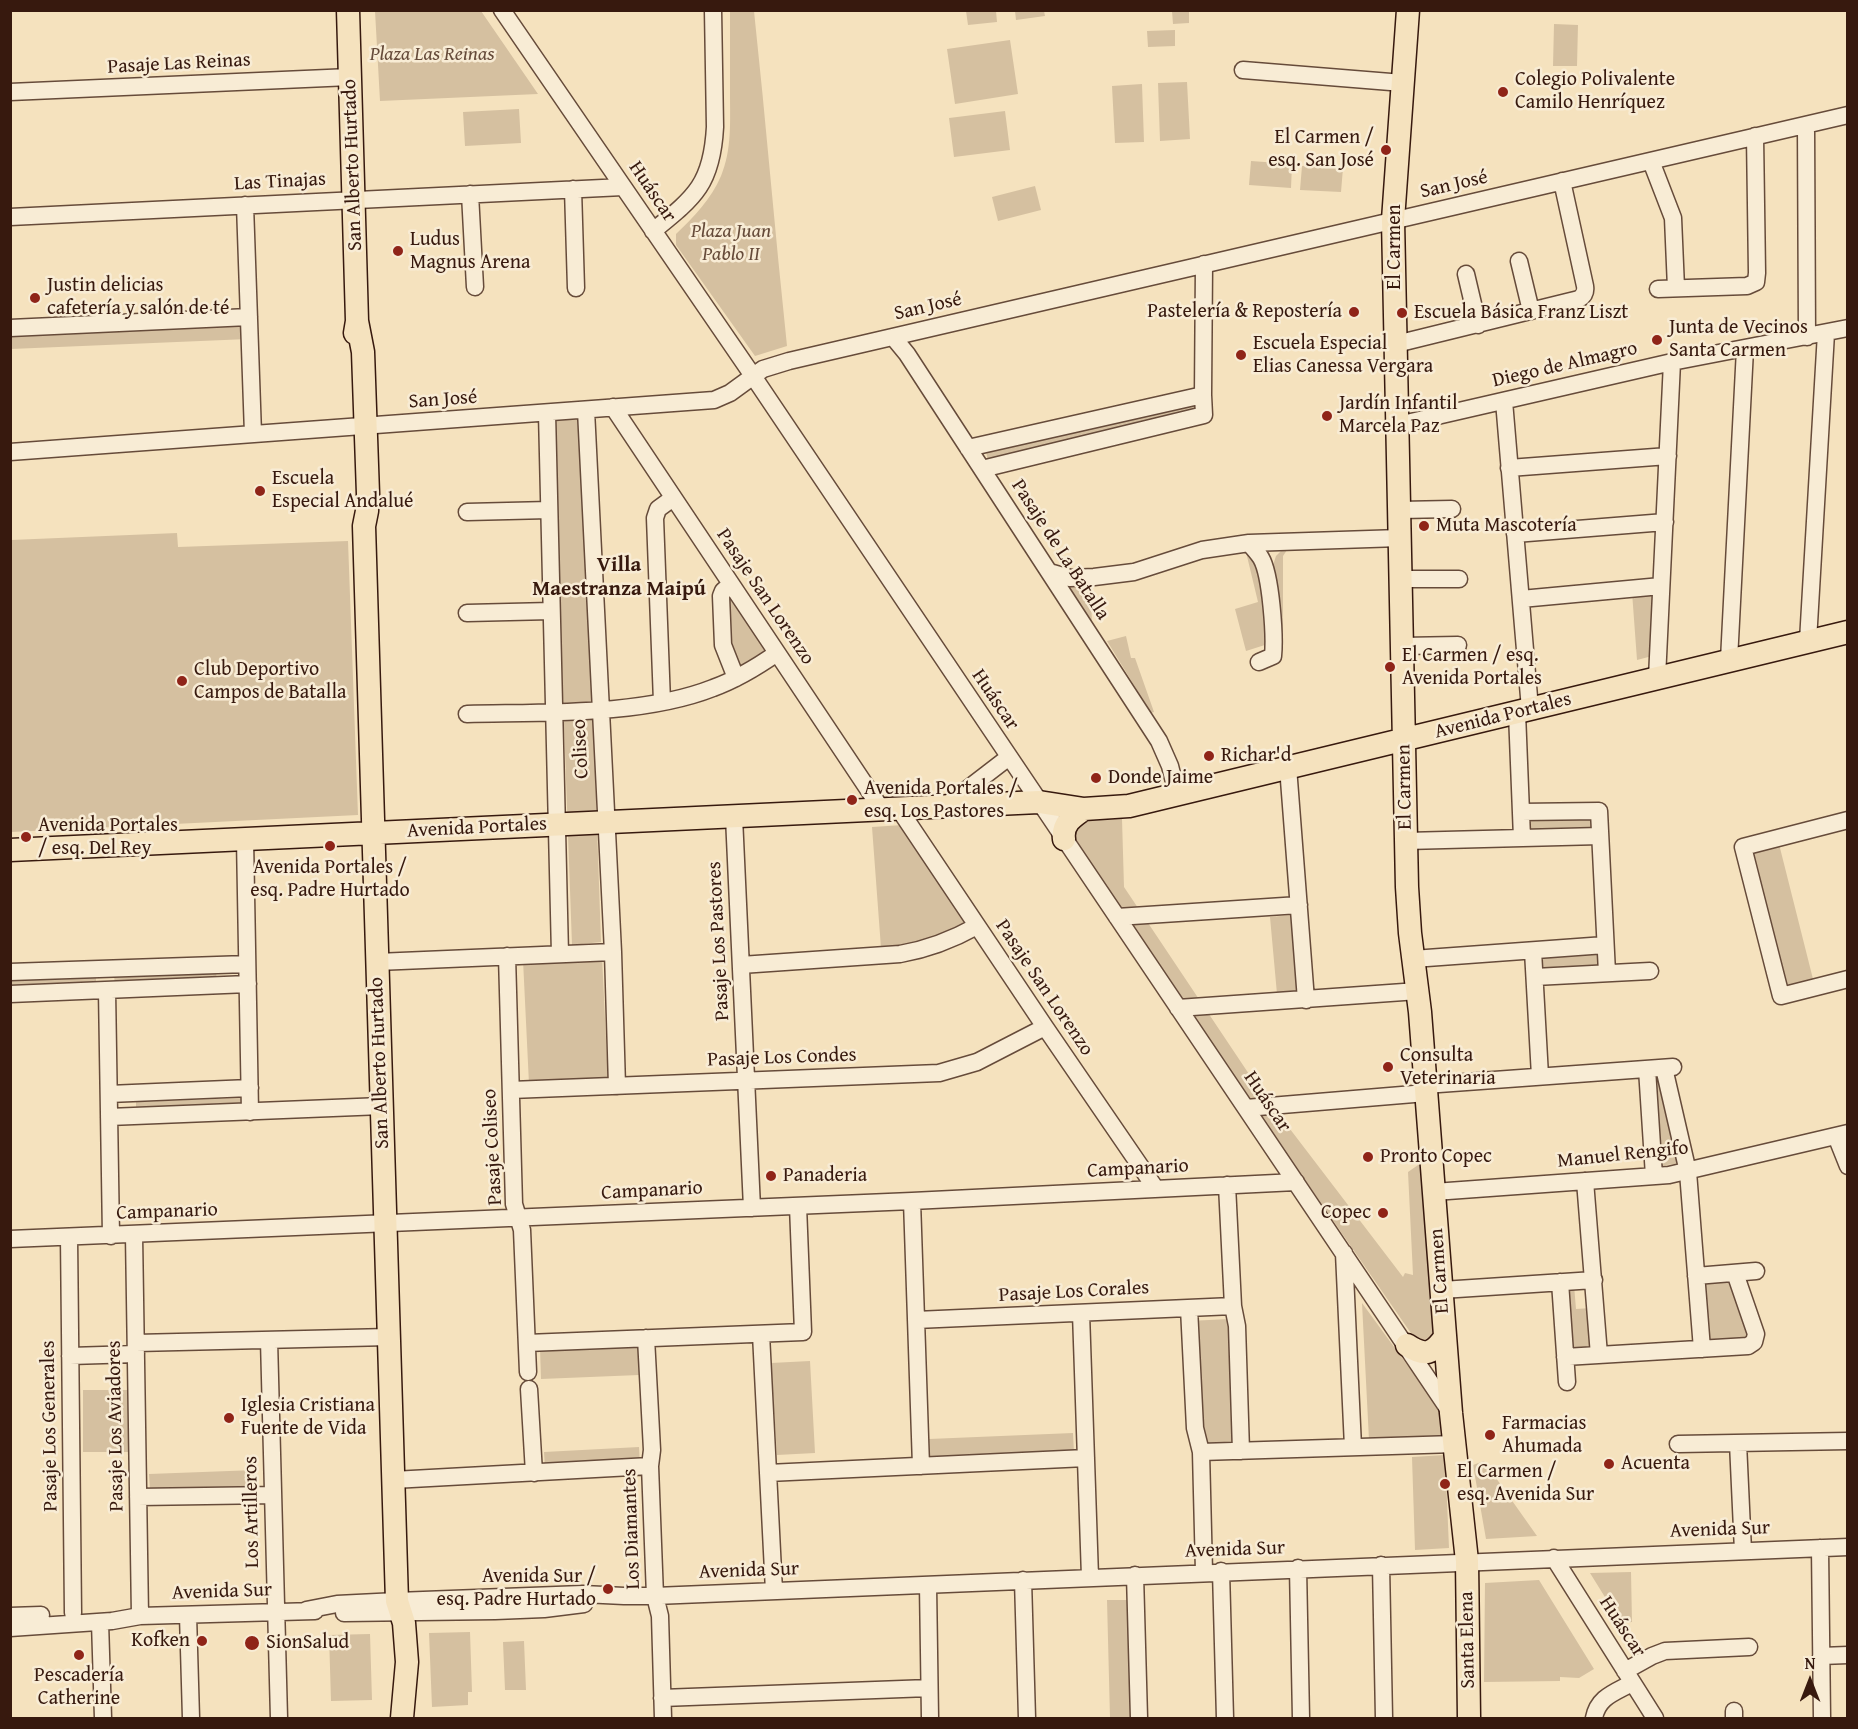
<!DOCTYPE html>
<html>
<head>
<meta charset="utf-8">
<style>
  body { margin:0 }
  #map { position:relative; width:1858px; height:1729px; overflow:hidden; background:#f5e2be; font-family:"Gentium Book Plus",serif }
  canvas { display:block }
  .frame { position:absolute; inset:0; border:12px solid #37190e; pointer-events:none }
  .north { position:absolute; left:1780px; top:1651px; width:60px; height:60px; -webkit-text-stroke:4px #f8ecd5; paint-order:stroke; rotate:0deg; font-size:16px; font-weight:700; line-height:24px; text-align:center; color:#37190e }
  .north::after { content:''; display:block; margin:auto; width:21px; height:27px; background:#37190e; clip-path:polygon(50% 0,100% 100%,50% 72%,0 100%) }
</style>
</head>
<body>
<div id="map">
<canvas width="1858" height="1729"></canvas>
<div class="frame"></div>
<div class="north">N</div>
</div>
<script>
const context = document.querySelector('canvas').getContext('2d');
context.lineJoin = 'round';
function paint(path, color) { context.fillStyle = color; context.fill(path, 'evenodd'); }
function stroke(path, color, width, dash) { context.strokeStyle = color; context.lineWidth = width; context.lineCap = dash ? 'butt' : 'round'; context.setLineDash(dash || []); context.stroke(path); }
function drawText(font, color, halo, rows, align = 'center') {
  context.font = font + ' "Gentium Book Plus",serif'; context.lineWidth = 5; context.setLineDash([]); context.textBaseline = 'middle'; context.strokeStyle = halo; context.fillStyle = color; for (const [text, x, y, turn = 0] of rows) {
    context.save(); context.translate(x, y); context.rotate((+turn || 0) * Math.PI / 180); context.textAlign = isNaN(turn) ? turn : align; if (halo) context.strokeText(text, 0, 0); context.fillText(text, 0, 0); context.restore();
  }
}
paint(new Path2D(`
  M375,11h106l57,83 -158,7z
  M730,11h24c12,111 21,223 33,335l-32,10 -79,-111v-11c18,-17 35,-35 45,-58 11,-26 9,-55 9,-82 0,-28 0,-56 0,-83z
  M966,11h30l1,11 -29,3z
  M1015,11h29l1,5 -29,4z
  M1172,11h17v12l-16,1z
  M1554,24l24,1 -1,41h-24z
  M1175,30v16l-27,1 -1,-16z
  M1010,40l8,54 -63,10 -8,-55z
  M1187,82l3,57 -30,2 -2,-58z
  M1142,84l2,58 -29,1 -3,-57z
  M519,109l2,34 -56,3 -2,-34z
  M1005,111l5,39 -56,7 -5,-39z
  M1251,161l41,3 -1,24 -42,-3z
  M1302,166l41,2 -2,24 -41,-2z
  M1035,186l6,24 -43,11 -6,-24z
  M247,320l1,19 -237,10 -1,-19z
  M1196,402l2,11 -210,49 -2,-11z
  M583,419l18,523 -29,3 -19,-525z
  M177,533l1,14 170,-6 10,274 -347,17v-292z
  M1284,548l3,2 -4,6v76h-2l-8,-67 3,-9z
  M1246,552l15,19 7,73 -22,7 -11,-42 23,-7z
  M1055,577l40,7 -4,6 1,38z
  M1657,589l-1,66 -19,5 -5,-68z
  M733,599l33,51 -19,14 -12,4 -14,-60z
  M1126,636l5,22h4l19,54 -3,1 -44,-72z
  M1594,815v16l-68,1v-16z
  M1122,819l2,68 143,214 -18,1 -170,-248 -6,-18 5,-16z
  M903,825l64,99 -43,17 -43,7 -9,-121z
  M1779,844l35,139 -28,7 -35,-139z
  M1292,915l7,77 -22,2 -7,-77z
  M1602,951l1,16 -65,4 -1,-16z
  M602,956l6,125 -79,3 -6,-124z
  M216,971l1,12 -102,3 -1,-11z
  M96,975v11l-85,3 -1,-11z
  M1653,1073h8l20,90 -22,3z
  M243,1098v11l-107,4v-11z
  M1277,1112l126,165 2,-4 8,2 -5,-103 13,-9 16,171 -11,5h-11l-155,-224z
  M1731,1279l19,53 -2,7 -42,6 -6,-64z
  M1565,1285h9l2,24 15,-1 3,41 -25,-1z
  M1362,1303l81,111 1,23 -75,3z
  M1229,1319l6,127 -39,2 -7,-127z
  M638,1344l1,31 -98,4 -1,-31z
  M810,1361l5,92 -38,2 -6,-92z
  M83,1390h45v62h-45z
  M1073,1433l1,20 -144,6 -1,-20z
  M639,1447l1,18 -95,5 -1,-18z
  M1445,1455l4,93 -34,2 -3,-93z
  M1484,1461l53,75 -51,3 -13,-74z
  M256,1470v17l-106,4 -1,-17z
  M1631,1572l1,50 -11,1 -31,-50z
  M1539,1580l55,89 -15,9 -19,-1v4l-76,1 1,-99z
  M1107,1600h22l3,118h-22z
  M470,1632l2,60h-4v13l-36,2 -3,-74z
  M370,1634l2,66 -41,1 -2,-66z
  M524,1641l2,49h-21l-2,-48z`), '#d5c0a0');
const minor = new Path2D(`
  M502,10l251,366 698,1037
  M1243,70l160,13
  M10,92l340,-15
  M1806,125l1,212
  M1651,161l22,57 3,70
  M573,189l3,99
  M470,194l5,93
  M245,205l8,229
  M10,217l613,-30
  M653,231c42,-34 59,-47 62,-104l-2,-117
  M1519,261l12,50
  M1466,274l12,51
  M1658,289l89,-3 9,-4 1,-9 -2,-137
  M10,328l239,-11
  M893,337l14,17 252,387 11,25 7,28
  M1396,344l183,-45c5,-3 7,-7 6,-13l-23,-105
  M1504,401l26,308
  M613,407l269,403
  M586,410l27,542 4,134
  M547,413l13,541
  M1398,425l274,-63 176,-34
  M968,448l235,-53
  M10,452l704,-52 16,-7 33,-24 26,-8 1059,-246
  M1509,468l159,-12
  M982,469l222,-54 -1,-20 1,-131
  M1400,510l52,-1
  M467,512l82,-2
  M1515,534l150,-12
  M1249,543c4,5 9,10 12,15 10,17 14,78 12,98l-14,6
  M1049,572l21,6 24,-1 40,-5 68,-22 47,-7 151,-5
  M1401,579h58
  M731,584l-8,7 -2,5 2,49 13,33
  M1521,599l140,-13
  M467,613l84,-2
  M1808,641l18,-308
  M1402,646l56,-1
  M1729,660l16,-311
  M1657,678l15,-316
  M662,702l-7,-184 3,-9 15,-11
  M1517,713l5,125
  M467,714c75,-2 175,2 246,-26 22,-8 44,-21 64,-35
  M1288,767l18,233
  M944,807l65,-50
  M899,809l146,218 111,162
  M1521,812l78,-1 8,162
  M734,817l18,391
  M1848,820l-105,27 38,149 67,-17
  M245,839l5,273
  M1406,841l194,-5
  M1117,917l182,-12
  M1533,951l7,125
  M507,956l7,248 8,26 6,142
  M1413,959l192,-14
  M377,962l236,-10
  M741,965l159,-11c29,-5 52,-14 77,-28
  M10,972l237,-8
  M1535,977l115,-6
  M107,990l4,246
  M10,994l238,-10
  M1178,1008l240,-17
  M1664,1068l24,104 14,177
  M1647,1069l7,107
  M1425,1085l248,-18
  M511,1090l428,-17 38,-11 68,-35
  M109,1094l141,-6
  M1246,1108l180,-15
  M109,1117l273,-11
  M1836,1136l12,30
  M1585,1181l14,174
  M1227,1185l6,121 4,20 4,125
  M1434,1192l235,-17 179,-42
  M912,1201l9,265
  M134,1235l6,381
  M69,1237l4,376
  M10,1239l902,-38 384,-19
  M1344,1253l9,194
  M1696,1276l60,-5
  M1560,1282l7,100
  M1442,1290l152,-10
  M1189,1308l6,120 6,24 3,120
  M1081,1313l9,264
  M916,1320l317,-14
  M761,1334l13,257
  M646,1338l6,112 -2,16 5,130 5,20 3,102
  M269,1340l10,378
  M136,1343l253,-6
  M527,1343l276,-11 -5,-126
  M70,1356l66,-2
  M1565,1357l183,-11 6,-4 2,-8 -21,-61
  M529,1389l5,84
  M1738,1443l5,108
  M1678,1444l170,-3
  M1201,1452l254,-8
  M768,1473l318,-15
  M393,1480l257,-14
  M138,1497l135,-2
  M1820,1548l2,170
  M1554,1558l101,160
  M1381,1565l3,153
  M1298,1568l3,150
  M1221,1571l4,147
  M1135,1575l4,143
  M1023,1580l4,138
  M928,1585l2,133
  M306,1610l31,-6 60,-3 186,-7 41,2h31l1193,-49
  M344,1613l151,-2 49,-2 40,-5
  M188,1615l3,103
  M10,1616l31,-1
  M100,1622l3,96
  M10,1628l102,-7 28,-5 175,-5
  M1821,1656l27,-1
  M1625,1671l27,-15 13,-5 84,-4
  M662,1698l267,-10
  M1734,1711v7
  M1594,1718c4,-21 20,-25 38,-35`);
const major = new Path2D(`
  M348,10l9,311 -2,12
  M1408,10l-15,210 14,667 3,46 10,79 31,401 16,148 2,157
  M357,321l6,31 5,142 -1,17 -3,15 33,1075 7,22 3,39 -5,56
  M1064,839c-2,-15 8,-22 20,-30
  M10,850l1029,-48 45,7 45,-3 719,-174
  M1407,1345c18,12 26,9 38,-8`);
stroke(minor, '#664b3a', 19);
stroke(major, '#37190e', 25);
stroke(minor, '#f8ecd5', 16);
stroke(major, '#f5e2be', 22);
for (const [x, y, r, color] of [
  [1503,92,6,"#8f2418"],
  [1386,150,6,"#8f2418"],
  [398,251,6,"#8f2418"],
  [35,298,6,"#8f2418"],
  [1354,312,6,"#8f2418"],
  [1402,313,6,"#8f2418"],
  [1657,340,6,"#8f2418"],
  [1241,355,6,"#8f2418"],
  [1327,416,6,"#8f2418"],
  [260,491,6,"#8f2418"],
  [1424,526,6,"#8f2418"],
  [1390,667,6,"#8f2418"],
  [182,681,6,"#8f2418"],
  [1209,756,6,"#8f2418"],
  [1096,778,6,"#8f2418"],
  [852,800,6,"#8f2418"],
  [26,837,6,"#8f2418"],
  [330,846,6,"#8f2418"],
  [1388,1067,6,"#8f2418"],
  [1368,1157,6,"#8f2418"],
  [771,1176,6,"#8f2418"],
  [1383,1213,6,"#8f2418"],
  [229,1418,6,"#8f2418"],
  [1490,1435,6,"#8f2418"],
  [1609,1464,6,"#8f2418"],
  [1445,1484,6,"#8f2418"],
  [608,1589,6,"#8f2418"],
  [202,1641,6,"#8f2418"],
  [252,1643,8,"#8f2418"],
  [79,1655,6,"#8f2418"]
]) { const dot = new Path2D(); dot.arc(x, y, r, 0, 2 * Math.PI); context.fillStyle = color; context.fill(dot); stroke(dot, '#f8ecd5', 2); }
drawText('italic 20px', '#664b3a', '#f8ecd5', [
  ["Plaza Las Reinas",432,55],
  ["Plaza Juan",731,232],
  ["Pablo II",731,255]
]);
drawText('20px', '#37190e', '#f8ecd5', [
  ["Pasaje Las Reinas",179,64,-3],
  ["San Alberto Hurtado",353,165,-92],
  ["Las Tinajas",280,182,-3],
  ["San José",1454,185,-13],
  ["Huáscar",652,192,56],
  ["El Carmen",1395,247,-90],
  ["San José",928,307,-13],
  ["Diego de Almagro",1565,365,-13],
  ["San José",443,400,-4],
  ["Pasaje de La Batalla",1060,550,57],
  ["Pasaje San Lorenzo",765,597,56],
  ["Huáscar",995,700,56],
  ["Avenida Portales",1503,716,-14],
  ["Coliseo",581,749,-93],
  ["El Carmen",1405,787,-91],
  ["Avenida Portales",477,828,-3],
  ["Pasaje Los Pastores",719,941,-93],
  ["Pasaje San Lorenzo",1044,988,56],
  ["Pasaje Los Condes",782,1058,-2],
  ["San Alberto Hurtado",380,1063,-92],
  ["Huáscar",1267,1102,56],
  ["Pasaje Coliseo",493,1147,-93],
  ["Manuel Rengifo",1623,1155,-6],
  ["Campanario",1138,1169,-3],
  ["Campanario",652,1191,-3],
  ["Campanario",167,1212,-2],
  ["El Carmen",1440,1271,-94],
  ["Pasaje Los Corales",1074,1292,-3],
  ["Pasaje Los Generales",50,1426,-91],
  ["Pasaje Los Aviadores",116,1426,-91],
  ["Los Artilleros",252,1512,-91],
  ["Los Diamantes",632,1529,-92],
  ["Avenida Sur",1720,1530,-2],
  ["Avenida Sur",1235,1550,-2],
  ["Avenida Sur",749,1571,-2],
  ["Avenida Sur",222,1592,-2],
  ["Huáscar",1622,1627,57],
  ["Santa Elena",1468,1640,-91]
]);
drawText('20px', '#37190e', '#f8ecd5', [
  ["Colegio Polivalente",1515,80],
  ["Camilo Henríquez",1515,103],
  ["El Carmen /",1374,138,"right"],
  ["esq. San José",1374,161,"right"],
  ["Ludus",410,240],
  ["Magnus Arena",410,263],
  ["Justin delicias",47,286],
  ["cafetería y salón de té",47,309],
  ["Pastelería & Repostería",1342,312,"right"],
  ["Escuela Básica Franz Liszt",1414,313],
  ["Junta de Vecinos",1669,328],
  ["Santa Carmen",1669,351],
  ["Escuela Especial",1253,344],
  ["Elias Canessa Vergara",1253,367],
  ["Jardín Infantil",1339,404],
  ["Marcela Paz",1339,427],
  ["Escuela",272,479],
  ["Especial Andalué",272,502],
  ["Muta Mascotería",1436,526],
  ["El Carmen / esq.",1402,656],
  ["Avenida Portales",1402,679],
  ["Club Deportivo",194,670],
  ["Campos de Batalla",194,693],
  ["Richar'd",1221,756],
  ["Donde Jaime",1108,778],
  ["Avenida Portales /",864,789],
  ["esq. Los Pastores",864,812],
  ["Avenida Portales",38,826],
  ["/ esq. Del Rey",38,849],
  ["Avenida Portales /",330,868,"center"],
  ["esq. Padre Hurtado",330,891,"center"],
  ["Consulta",1400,1056],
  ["Veterinaria",1400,1079],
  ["Pronto Copec",1380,1157],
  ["Panaderia",783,1176],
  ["Copec",1371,1213,"right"],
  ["Iglesia Cristiana",241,1406],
  ["Fuente de Vida",241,1429],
  ["Farmacias",1502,1424],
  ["Ahumada",1502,1447],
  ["Acuenta",1621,1464],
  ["El Carmen /",1457,1472],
  ["esq. Avenida Sur",1457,1495],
  ["Avenida Sur /",596,1577,"right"],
  ["esq. Padre Hurtado",596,1600,"right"],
  ["Kofken",190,1641,"right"],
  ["SionSalud",266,1643],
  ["Pescadería",79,1676,"center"],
  ["Catherine",79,1699,"center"]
], 'left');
drawText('bold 21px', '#37190e', '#f8ecd5', [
  ["Villa",619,566],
  ["Maestranza Maipú",619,590]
]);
</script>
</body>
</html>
